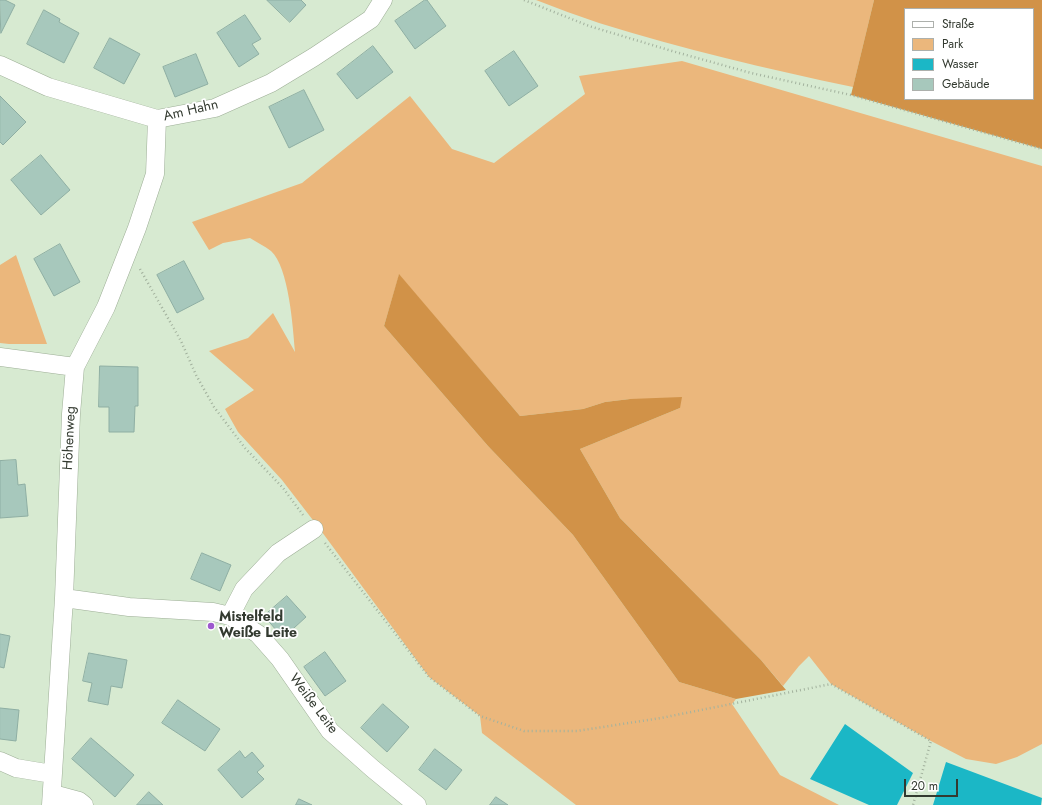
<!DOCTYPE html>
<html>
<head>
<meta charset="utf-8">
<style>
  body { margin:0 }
  #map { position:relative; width:1042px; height:805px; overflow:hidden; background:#d7ead1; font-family:Jost,sans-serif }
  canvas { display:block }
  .legend { position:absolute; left:904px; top:8px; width:130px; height:92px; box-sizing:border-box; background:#fff; border:1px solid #adb0ac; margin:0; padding:5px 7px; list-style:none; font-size:12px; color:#333a30 }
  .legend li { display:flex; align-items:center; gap:8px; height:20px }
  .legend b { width:20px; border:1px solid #adb0ac }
  .scale { position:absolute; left:904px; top:779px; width:54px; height:18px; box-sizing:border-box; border:2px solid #333a30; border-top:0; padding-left:5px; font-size:12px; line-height:14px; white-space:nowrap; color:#333a30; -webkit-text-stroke:3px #fff; paint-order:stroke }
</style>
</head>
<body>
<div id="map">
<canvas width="1042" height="805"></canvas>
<ul class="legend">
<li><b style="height:5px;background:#fff"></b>Straße</li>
<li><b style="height:11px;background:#ebb77c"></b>Park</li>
<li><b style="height:11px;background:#1bb7c6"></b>Wasser</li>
<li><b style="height:11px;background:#a7c8bc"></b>Gebäude</li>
</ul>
<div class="scale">20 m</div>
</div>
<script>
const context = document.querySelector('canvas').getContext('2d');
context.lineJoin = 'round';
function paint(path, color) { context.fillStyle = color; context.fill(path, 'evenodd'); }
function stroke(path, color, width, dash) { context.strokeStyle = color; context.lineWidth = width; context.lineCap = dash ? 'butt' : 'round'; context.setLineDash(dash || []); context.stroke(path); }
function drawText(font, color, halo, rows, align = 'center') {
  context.font = font + ' Jost,sans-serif'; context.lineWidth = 3.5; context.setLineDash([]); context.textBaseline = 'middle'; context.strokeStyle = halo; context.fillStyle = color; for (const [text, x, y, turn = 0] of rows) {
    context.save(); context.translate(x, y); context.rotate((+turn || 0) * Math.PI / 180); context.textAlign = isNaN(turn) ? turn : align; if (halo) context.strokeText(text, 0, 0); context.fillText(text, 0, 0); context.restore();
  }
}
paint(new Path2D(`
  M536,0h338l-21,87c-86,-18 -170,-38 -254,-64 -21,-7 -42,-15 -63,-23z
  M682,61l360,105v578l-25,13 -21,7 -30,-5 -35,-18 -100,-57 -22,-28 -10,10 -16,20 -22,-26 -141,-142 -40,-69 100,-41 -50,-9 -25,3 -22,7 -63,7 -121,-141 -15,51 104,120 85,89 106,147 57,17 -4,5 48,71 59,30h-263l-94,-72 -2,-17 -51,-39 -110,-149 -37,-48 -44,-48 -13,-23 29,-19 -45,-39 39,-13 25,-25 22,39c-2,-24 -6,-85 -24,-101 -6,-5 -15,-9 -21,-13l-27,5 -14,7 -17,-28 110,-39 108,-87 42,53 42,14 91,-69 -6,-18z
  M16,255l31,89h-38l-9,-1v-78z`), '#ebb77c');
paint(new Path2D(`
  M874,0h168v149l-191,-54zM905,9h128v90h-128z
  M399,274l121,142 63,-7 22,-7 25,-3 52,-2 -2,11 -100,41 40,69 141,142 25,30 -50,9 -57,-17 -106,-147 -85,-89 -104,-120z`), '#d19248');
paint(new Path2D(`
  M845,724l68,49 -16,32h-28l-59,-26z
  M946,762l96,36 -1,7h-108z`), '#1bb7c6');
const building = new Path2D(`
  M0,0h5l10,5 -14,28z
  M267,0h34l5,5 -16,17z
  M425,0h2l19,26 -31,23 -20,-28z
  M44,10l16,9 -1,3 20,11 -15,30 -37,-19z
  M245,15l16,24 -9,5 7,10 -20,13 -22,-34z
  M110,38l30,16 -16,30 -30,-16z
  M373,46l20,26 -36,27 -20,-25z
  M514,51l24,35 -29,20 -24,-35z
  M196,54l12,30 -33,13 -12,-30z
  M304,90l20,40 -35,18 -20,-41z
  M0,96l26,26 -23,23 -3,-3z
  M41,155l29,35 -29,25 -30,-35z
  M60,244l20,38 -26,14 -20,-37z
  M184,261l20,38 -27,14 -20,-38z
  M100,366l38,1v39h-3l-1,26h-25v-25h-10z
  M16,460l2,25 7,-1 3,32 -28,2v-57z
  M202,553l29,12 -11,26 -29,-12z
  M287,596l19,21 -23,21 -19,-22z
  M0,634l10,2 -6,32 -4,-1z
  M325,652l21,29 -21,15 -21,-29z
  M89,653l38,7 -5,28 -11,-2 -3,19 -20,-4 4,-18 -9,-2z
  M178,700l42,29 -15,22 -43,-28z
  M383,704l26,23 -22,25 -26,-24z
  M0,708l19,2 -3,31 -16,-2z
  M91,738l43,37 -19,22 -43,-38z
  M435,749l27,21 -16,20 -27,-20z
  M240,751l5,7 7,-6 12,14 -7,6 7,7 -22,19 -24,-28z
  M149,792l14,13h-26z
  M496,797l12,8h-18z
  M299,799l13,6h-16z`);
paint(building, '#a7c8bc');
stroke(building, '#8eaea3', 1);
const street = new Path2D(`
  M0,65l48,22 109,32 58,-11 56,-25 43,-26 57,-38 12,-19
  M0,357l75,10
  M64,598l65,9 84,5 17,4 28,18 22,25 50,72 43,38 44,36
  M230,616l14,-27 34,-36 36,-24
  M0,761l16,7 36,6
  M53,794l26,7 5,4
  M51,805l13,-207 7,-184 4,-47 31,-60 31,-79 18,-54 2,-55`);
stroke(street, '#9dae96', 19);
stroke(new Path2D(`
  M524,0l65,26 83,25 79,22 100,22 191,54
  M140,269l41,72 15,34 18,32 31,41 38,40 20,27
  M325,543l104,134 51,39 44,15h53l84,-13 170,-34 100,57 -18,64`), '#a3b29e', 2.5, [1, 3]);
stroke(street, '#fff', 18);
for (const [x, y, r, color] of [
  [211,626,4,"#9d59ce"]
]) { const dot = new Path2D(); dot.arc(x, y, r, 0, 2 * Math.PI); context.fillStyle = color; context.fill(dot); stroke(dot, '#fff', 1.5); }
drawText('14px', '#333a30', '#fff', [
  ["Am Hahn",191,111,-13],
  ["Höhenweg",70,438,-87],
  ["Weiße Leite",313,704,53]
]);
drawText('bold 14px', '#333a30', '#fff', [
  ["Mistelfeld",219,618],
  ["Weiße Leite",219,634]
], 'left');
</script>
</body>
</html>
